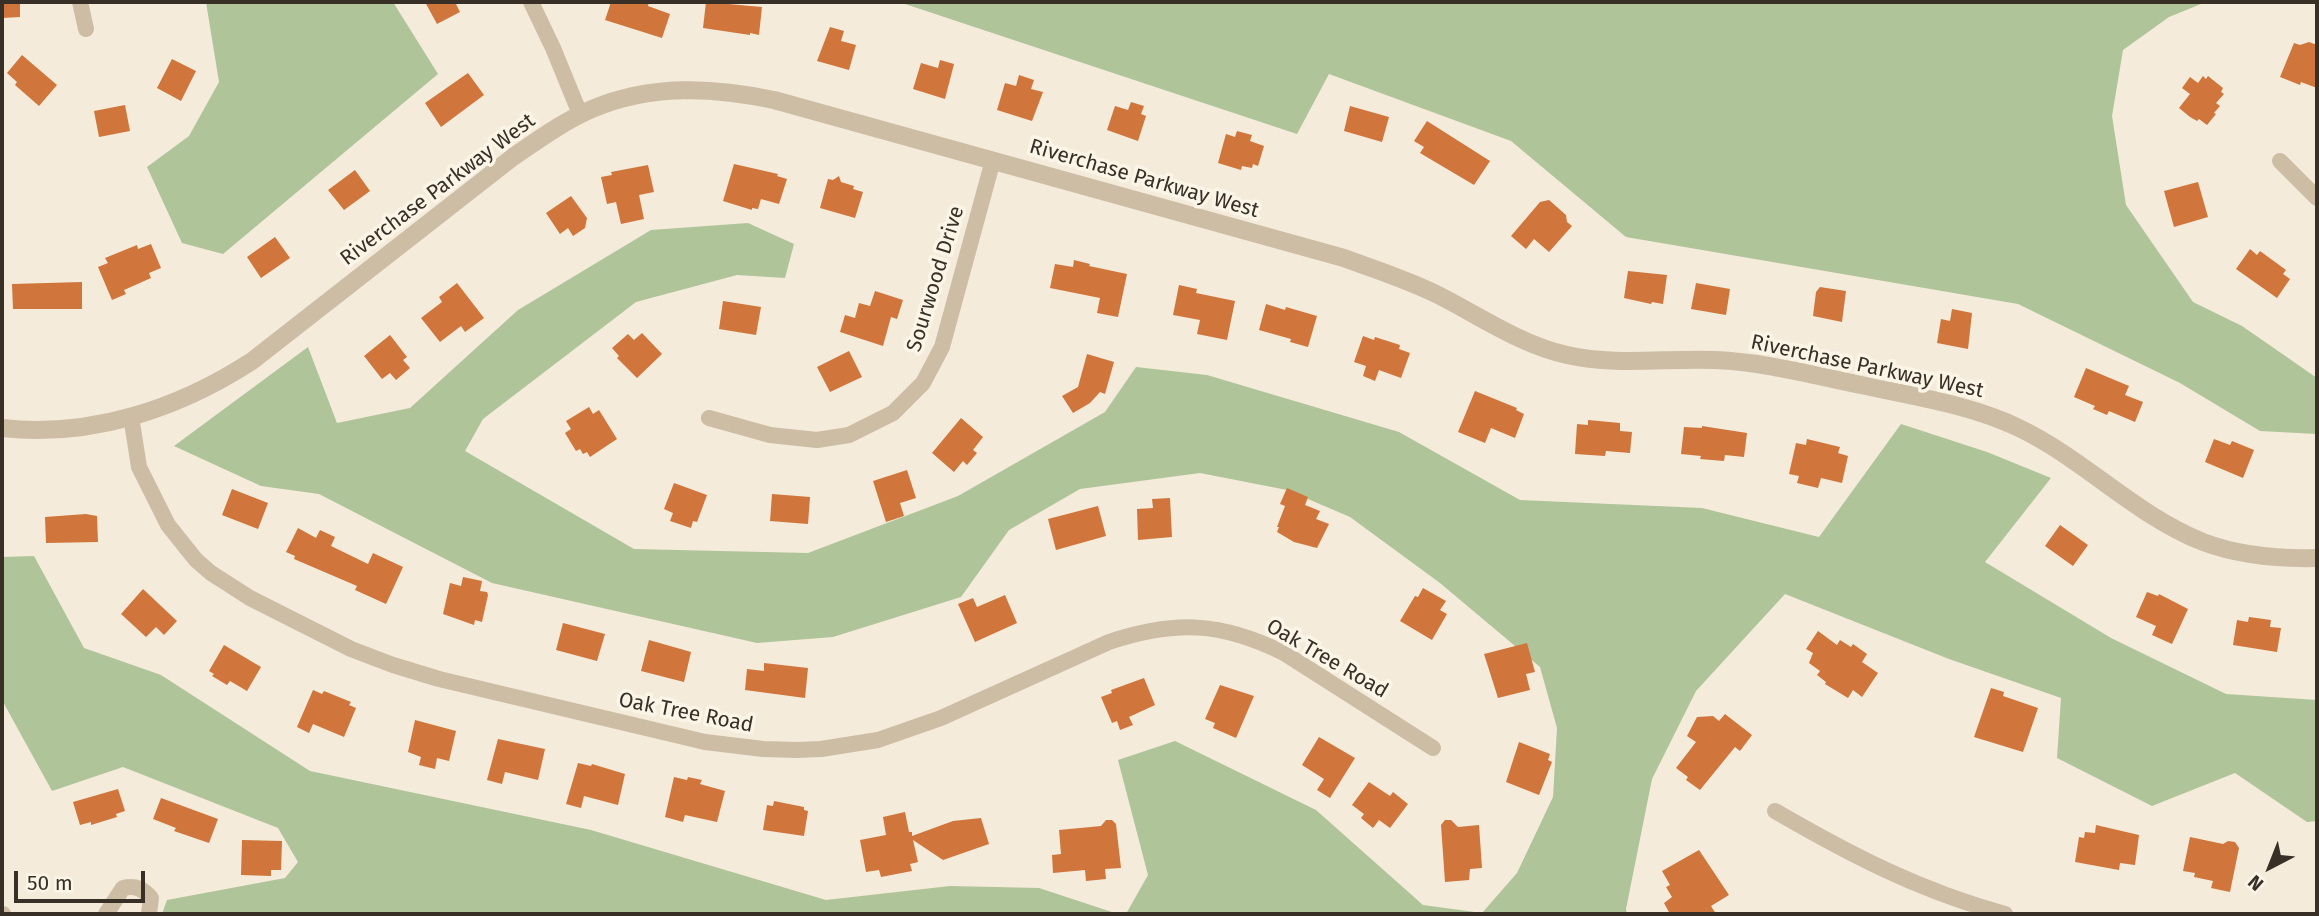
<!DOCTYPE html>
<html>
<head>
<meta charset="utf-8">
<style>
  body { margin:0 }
  #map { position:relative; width:2319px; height:916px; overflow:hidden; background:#f4ebda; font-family:"Fira Sans",sans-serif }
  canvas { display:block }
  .frame { position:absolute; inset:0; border:4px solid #382f27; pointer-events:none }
  .north { position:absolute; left:2235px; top:832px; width:70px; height:70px; -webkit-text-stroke:5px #fbf5e7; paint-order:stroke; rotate:222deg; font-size:19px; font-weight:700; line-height:28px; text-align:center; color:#382f27 }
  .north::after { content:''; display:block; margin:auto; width:24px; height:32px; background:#382f27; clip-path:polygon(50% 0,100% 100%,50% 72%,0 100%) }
  .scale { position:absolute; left:14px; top:871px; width:131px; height:32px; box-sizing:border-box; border:4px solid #382f27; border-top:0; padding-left:9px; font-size:21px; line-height:24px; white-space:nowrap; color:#382f27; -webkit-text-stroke:5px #fbf5e7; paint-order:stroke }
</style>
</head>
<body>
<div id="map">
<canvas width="2319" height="916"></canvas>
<div class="frame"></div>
<div class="north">N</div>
<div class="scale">50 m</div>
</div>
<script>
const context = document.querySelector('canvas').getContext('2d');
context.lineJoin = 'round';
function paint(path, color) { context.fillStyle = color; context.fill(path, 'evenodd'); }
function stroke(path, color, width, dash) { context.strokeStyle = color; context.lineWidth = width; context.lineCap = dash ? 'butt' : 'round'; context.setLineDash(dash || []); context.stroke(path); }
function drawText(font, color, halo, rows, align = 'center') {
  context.font = font + ' "Fira Sans",sans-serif'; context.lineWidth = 7; context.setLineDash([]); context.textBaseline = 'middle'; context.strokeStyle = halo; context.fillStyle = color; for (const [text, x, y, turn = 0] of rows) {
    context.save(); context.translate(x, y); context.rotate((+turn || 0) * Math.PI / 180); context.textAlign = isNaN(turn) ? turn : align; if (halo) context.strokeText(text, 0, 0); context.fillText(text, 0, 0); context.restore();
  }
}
paint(new Path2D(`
  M206,2h187l45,72 -215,180 -41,-11 -35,-76 42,-31 30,-54z
  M899,2h1307l-37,15 -46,33 -11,66 14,89 67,97 49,24 75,52v56l-57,-3 -80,-48 -162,-79 -392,-67 -115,-96 -182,-67 -32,60z
  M748,223l46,21 -9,34 -48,-3 -101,27 -153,117 -18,32 169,98 174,4 150,-57 147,-84 31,-45 71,8 192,57 121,68 182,8 117,29 82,-113 86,28 64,26 -66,84 126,76 115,56 91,6v121l-10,1 -72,-49 -83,33 -95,-48 4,-60 -112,-39 -164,-65 -89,97 -44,88 -26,130 1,5h-501l22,-39 -30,-115 57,-19 141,69 107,95 59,8 35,-40 36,-76 4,-69 -17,-61 -100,-84 -90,-66 -63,-27 -87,-17 -120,16 -71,41 -48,67 -128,40 -76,6 -265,-60 -173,-89 -58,-8 -87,-40 134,-99 29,76 73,-15 108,-98 133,-80z
  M34,556l50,92 77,27 149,96 281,59 235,70 124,-14 89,2 79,26h-956l5,-14 118,-22 13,-16 -20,-34 -155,-61 -71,24 -50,-91v-143z`), '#afc499');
paint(new Path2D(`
  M2,2h18v15l-18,1z
  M425,2h30l5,10 -23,12z
  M611,2h38l-1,4 22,8 -8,24 -57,-18z
  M706,2l56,5 -3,28 -9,-2v2l-47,-7z
  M830,27l14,4 -3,10 15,4 -7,25 -32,-9z
  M2309,42l8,3v43l-16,-6 -1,3 -20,-8 14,-34 6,2z
  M22,55l35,30 -18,21 -24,-21 2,-3 -10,-9z
  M172,59l24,12 -15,30 -24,-13z
  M940,60l14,4 -9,35 -32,-10 8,-26 17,5z
  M468,73l16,22 -43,32 -16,-24z
  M1019,75l15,5 -3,9 12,3 -11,29 -35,-11 8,-27 11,3z
  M2203,76l3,3 2,-3 15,12 -2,4 3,2 -8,9 4,3 -6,7 2,1 -9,11 -8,-6 -2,2 -7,-4 -11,-9 11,-14 -8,-6 8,-11 8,6z
  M1131,102l13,4 -3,8 5,2 -8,25 -31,-11 8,-24 13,4z
  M125,105l5,26 -31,6 -5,-26z
  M1350,106l39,11 -7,25 -38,-11z
  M1427,121l63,40 -16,24 -54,-32 4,-6 -10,-6z
  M1237,131l15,4 -2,6 14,5 -6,20 -5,-2 -1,4 -10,-2 -1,4 -23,-7 8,-29 9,3z
  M734,164l44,10 -1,2 10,3 -8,25 -18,-5 -3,10 -6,-1v2l-29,-9z
  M648,165l6,27 -15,3 5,24 -23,5 -5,-22 -9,2 -6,-27 11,-2 -1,-3z
  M355,170l15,21 -26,19 -16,-20z
  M839,176l2,6 13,4 -1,3 10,3 -8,26 -35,-10 8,-29 5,1z
  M2198,182l10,35 -34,10 -10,-36z
  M571,196l16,22 -2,10 -12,8 -5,-8 -8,6 -14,-21z
  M1549,200l17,15 1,7 5,4 -23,26 -15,-13 -8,10 -15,-13 29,-34z
  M275,237l15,21 -29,20 -14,-21z
  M151,244l10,24 -12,5 2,5 -27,12 2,4 -14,6 -14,-33 10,-4 -3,-5 32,-13 1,4z
  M2250,249l7,6 3,-4 26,19 -3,4 7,5 -13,19 -41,-29z
  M1074,260l16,4 -1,2 38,8 -9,43 -21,-4 3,-15 -50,-10 5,-24 18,3z
  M1628,271l39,4 -4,29 -11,-2 -1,2 -27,-6z
  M82,282v27h-69l-1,-25z
  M457,283l27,35 -19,14 -4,-6 -21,16 -19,-24 21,-16 -3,-5z
  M1696,283l34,6 -4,26 -35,-6z
  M1179,285l18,4 -1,4 39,8 -8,39 -30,-6 3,-14 -27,-5z
  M1820,287l26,4 -4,31 -29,-6 3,-24z
  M875,291l28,9 -6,19 -6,-2 -8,29 -43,-14 5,-17 10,3 4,-15 11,3z
  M723,301l38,6 -5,28 -37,-6z
  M1266,304l19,6 1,-3 31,9 -9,31 -18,-5 1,-3 -32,-9z
  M1952,309l20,4 -4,36 -31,-6 4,-24 9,2z
  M642,333l20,21 -25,24 -20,-20 2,-2 -7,-8 16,-14 6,6z
  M390,335l17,22 -4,3 7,8 -14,12 -6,-7 -8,6 -18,-23z
  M1363,336l11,4 1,-3 25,8 -1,4 11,4 -9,25 -22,-8 -4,11 -12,-5 3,-10 -12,-4z
  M849,351l13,26 -32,15 -13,-25z
  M1087,354l27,8 -9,32 -5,-2 -10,11 -17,10 -11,-17 16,-9z
  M2086,368l43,18 -4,9 18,7 -8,20 -26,-11 -2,4 -14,-6 2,-3 -21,-9z
  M1475,391l42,17 -1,2 8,4 -9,24 -24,-10 -6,15 -27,-11z
  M589,407l4,7 6,-4 18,29 -27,18 -3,-5 -4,2 -3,-5 -4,2 -11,-18 6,-4 -5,-8z
  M961,418l22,19 -10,13 4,3 -10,12 -4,-4 -9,11 -22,-19z
  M1588,420l32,3v8l12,1 -2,21 -24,-2 -1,5 -30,-2 2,-30 11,1z
  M1702,426l45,7 -3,24 -19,-2 -1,6 -24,-2 1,-3 -20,-2 3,-27 18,1z
  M1807,439l33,8 -2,6 10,3 -6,27 -21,-5 -3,10 -21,-5 2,-7 -10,-2 7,-31 10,2z
  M2214,439l16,6 2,-4 22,9 -11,28 -38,-16z
  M907,470l9,28 -16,5 4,13 -18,6 -13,-41z
  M674,483l33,12 -10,27 -4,-1 -2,7 -21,-7 3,-8 -9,-4z
  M1287,488l21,9 -3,8 15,6 -4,8 13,5 -12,24 -23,-6 -17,-10 2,-5h-2l8,-21 -5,-2z
  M232,489l36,14 -10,26 -36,-14z
  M772,494l38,3 -2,27 -38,-3z
  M1170,498l2,39 -34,3 -1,-31 16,-1 -1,-9z
  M1098,506l8,30 -50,14 -8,-31z
  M86,514l11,2 1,26 -52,1 -1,-26z
  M2060,525l28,20 -15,21 -28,-20z
  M298,528l18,10 4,-8 15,7 -4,9 37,18 5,-11 30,14 -17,37 -31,-14 2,-4 -63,-27 1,-3 -9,-4z
  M463,577l19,4 -2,10 7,1 1,3 -6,27 -7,-2 -1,5 -31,-11 7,-31 11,3z
  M1423,588l23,13 -6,9 7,4 -15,26 -32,-19 15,-25 3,1z
  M143,589l34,32 -13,14 -8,-8 -10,10 -25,-23z
  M2147,592l11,4 1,-2 29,15 -16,35 -20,-9 4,-9 -20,-9z
  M1005,595l12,28 -42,19 -17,-38 15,-6 4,9z
  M2249,617l22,3 -1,7 11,1 -4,24 -44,-7 4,-25 11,2z
  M563,623l42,11 -8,27 -41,-11z
  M1818,631l19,14 3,-5 11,7 2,-3 14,10 -5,8 16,11 -16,24 -9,-7 -5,8 -23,-14 1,-2 -9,-7 3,-4 -11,-8 4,-10 -7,-4z
  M649,640l42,12 -7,30 -43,-11z
  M1527,643l8,29 -9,2 4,16 -32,8 -14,-44z
  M224,645l37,22 -14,24 -17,-10 -3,4 -15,-9 2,-2 -5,-3z
  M764,663l44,5 -3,30 -60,-8 2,-21 17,2z
  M1144,678l11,27 -26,12 4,8 -13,5 -3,-9 -5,2 -11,-26 11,-4 -1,-3z
  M1220,685l34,11 -18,42 -23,-10 2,-5 -10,-4z
  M1991,688l13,4 -1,4 35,12 -15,44 -49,-15z
  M313,690l9,4 2,-3 27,11 -2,3 7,3 -12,29 -31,-13 -4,9 -12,-6z
  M1725,714l27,21 -12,16 -5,-4 -35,43 -14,-10 2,-3 -12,-9 20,-26 -9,-6 10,-19 16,-1 6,5z
  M415,720l41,11 -7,30 -12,-3 -2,11 -16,-4 2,-8 -13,-5z
  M1319,737l36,21 -25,40 -13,-8 7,-11 -22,-14z
  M498,739l47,10 -7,31 -33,-8 -3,12 -15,-4z
  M1519,742l31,12 -2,6 4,2 -13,33 -33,-13z
  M578,763l13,3 1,-2 33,10 -7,31 -34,-9 -3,12 -15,-4z
  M674,777l13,3 1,-3 14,3 -2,4 25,7 -8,31 -32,-7 -2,7 -18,-5z
  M1369,782l21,14 3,-4 15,12 -18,24 -11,-8 -6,8 -12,-10 3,-4 -12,-9z
  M118,789l7,22 -9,3 1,3 -26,8v-3l-11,3 -7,-23z
  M161,798l57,21 -9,24 -35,-12 2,-3 -23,-9z
  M774,801l30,6v3l4,1 -4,25 -41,-6 4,-25 6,1z
  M905,812l4,20h3v4l41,-15 28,-3 8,26 -46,16 -30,-20 5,22 -8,2 2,7 -31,6 -2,-7 -13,2 -6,-32 26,-5 -3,-18z
  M1106,820h6l4,4 5,44 -16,1 1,10 -20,2 -1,-11 -32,3 -1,-18 9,-1 -2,-24 42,-4z
  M1445,820h6l7,7 21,-2 3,43 -12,1 -1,11 -24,2 -4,-57z
  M2096,825l43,10 -4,30 -15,-2 -1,7 -44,-8 4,-25 5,1 1,-6 10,1z
  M2190,837l33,7 5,-3 7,1 4,6 -9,44 -19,-4 2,-7 -19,-4 1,-4 -12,-2z
  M242,840l40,1 -1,29h-10v6l-30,-1z
  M1699,850l30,45 -18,11 5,8h-46l-6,-11 8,-6 -6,-10 4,-2 -8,-14z`), '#d0753b');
stroke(new Path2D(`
  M80,2l6,27
  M531,2l22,46 27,66
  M2280,161l37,37
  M131,416l8,51 29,58 28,35 15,13 39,25 101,51 42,16 46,14 266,63 58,7 34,1 24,-1 57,-9 63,-22 168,-76c67,-22 112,-20 175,11l149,95
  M709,418l61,17 47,5 32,-5 44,-22 30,-30 19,-36 51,-187
  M1775,811c76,44 145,80 230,103
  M2,914h1
  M106,914l17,-26c13,-3 20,1 28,10l-2,16`), '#cdbda5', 16);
stroke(new Path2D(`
  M2,428c89,10 176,-19 250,-67l261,-204c25,-17 51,-36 79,-48 59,-25 121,-22 182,-9l570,158c32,12 64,22 94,37 42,21 83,50 129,60 48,11 99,3 148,5 51,2 101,16 151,26 50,11 106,19 153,42 65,31 116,87 184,114 37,14 75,17 114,16`), '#cdbda5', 18);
drawText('21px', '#382f27', '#fbf5e7', [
  ["Riverchase Parkway West",1144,179,16],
  ["Riverchase Parkway West",438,190,-37],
  ["Sourwood Drive",936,279,-73],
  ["Riverchase Parkway West",1867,367,12],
  ["Oak Tree Road",1327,659,30],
  ["Oak Tree Road",686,713,11]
]);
</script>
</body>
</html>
